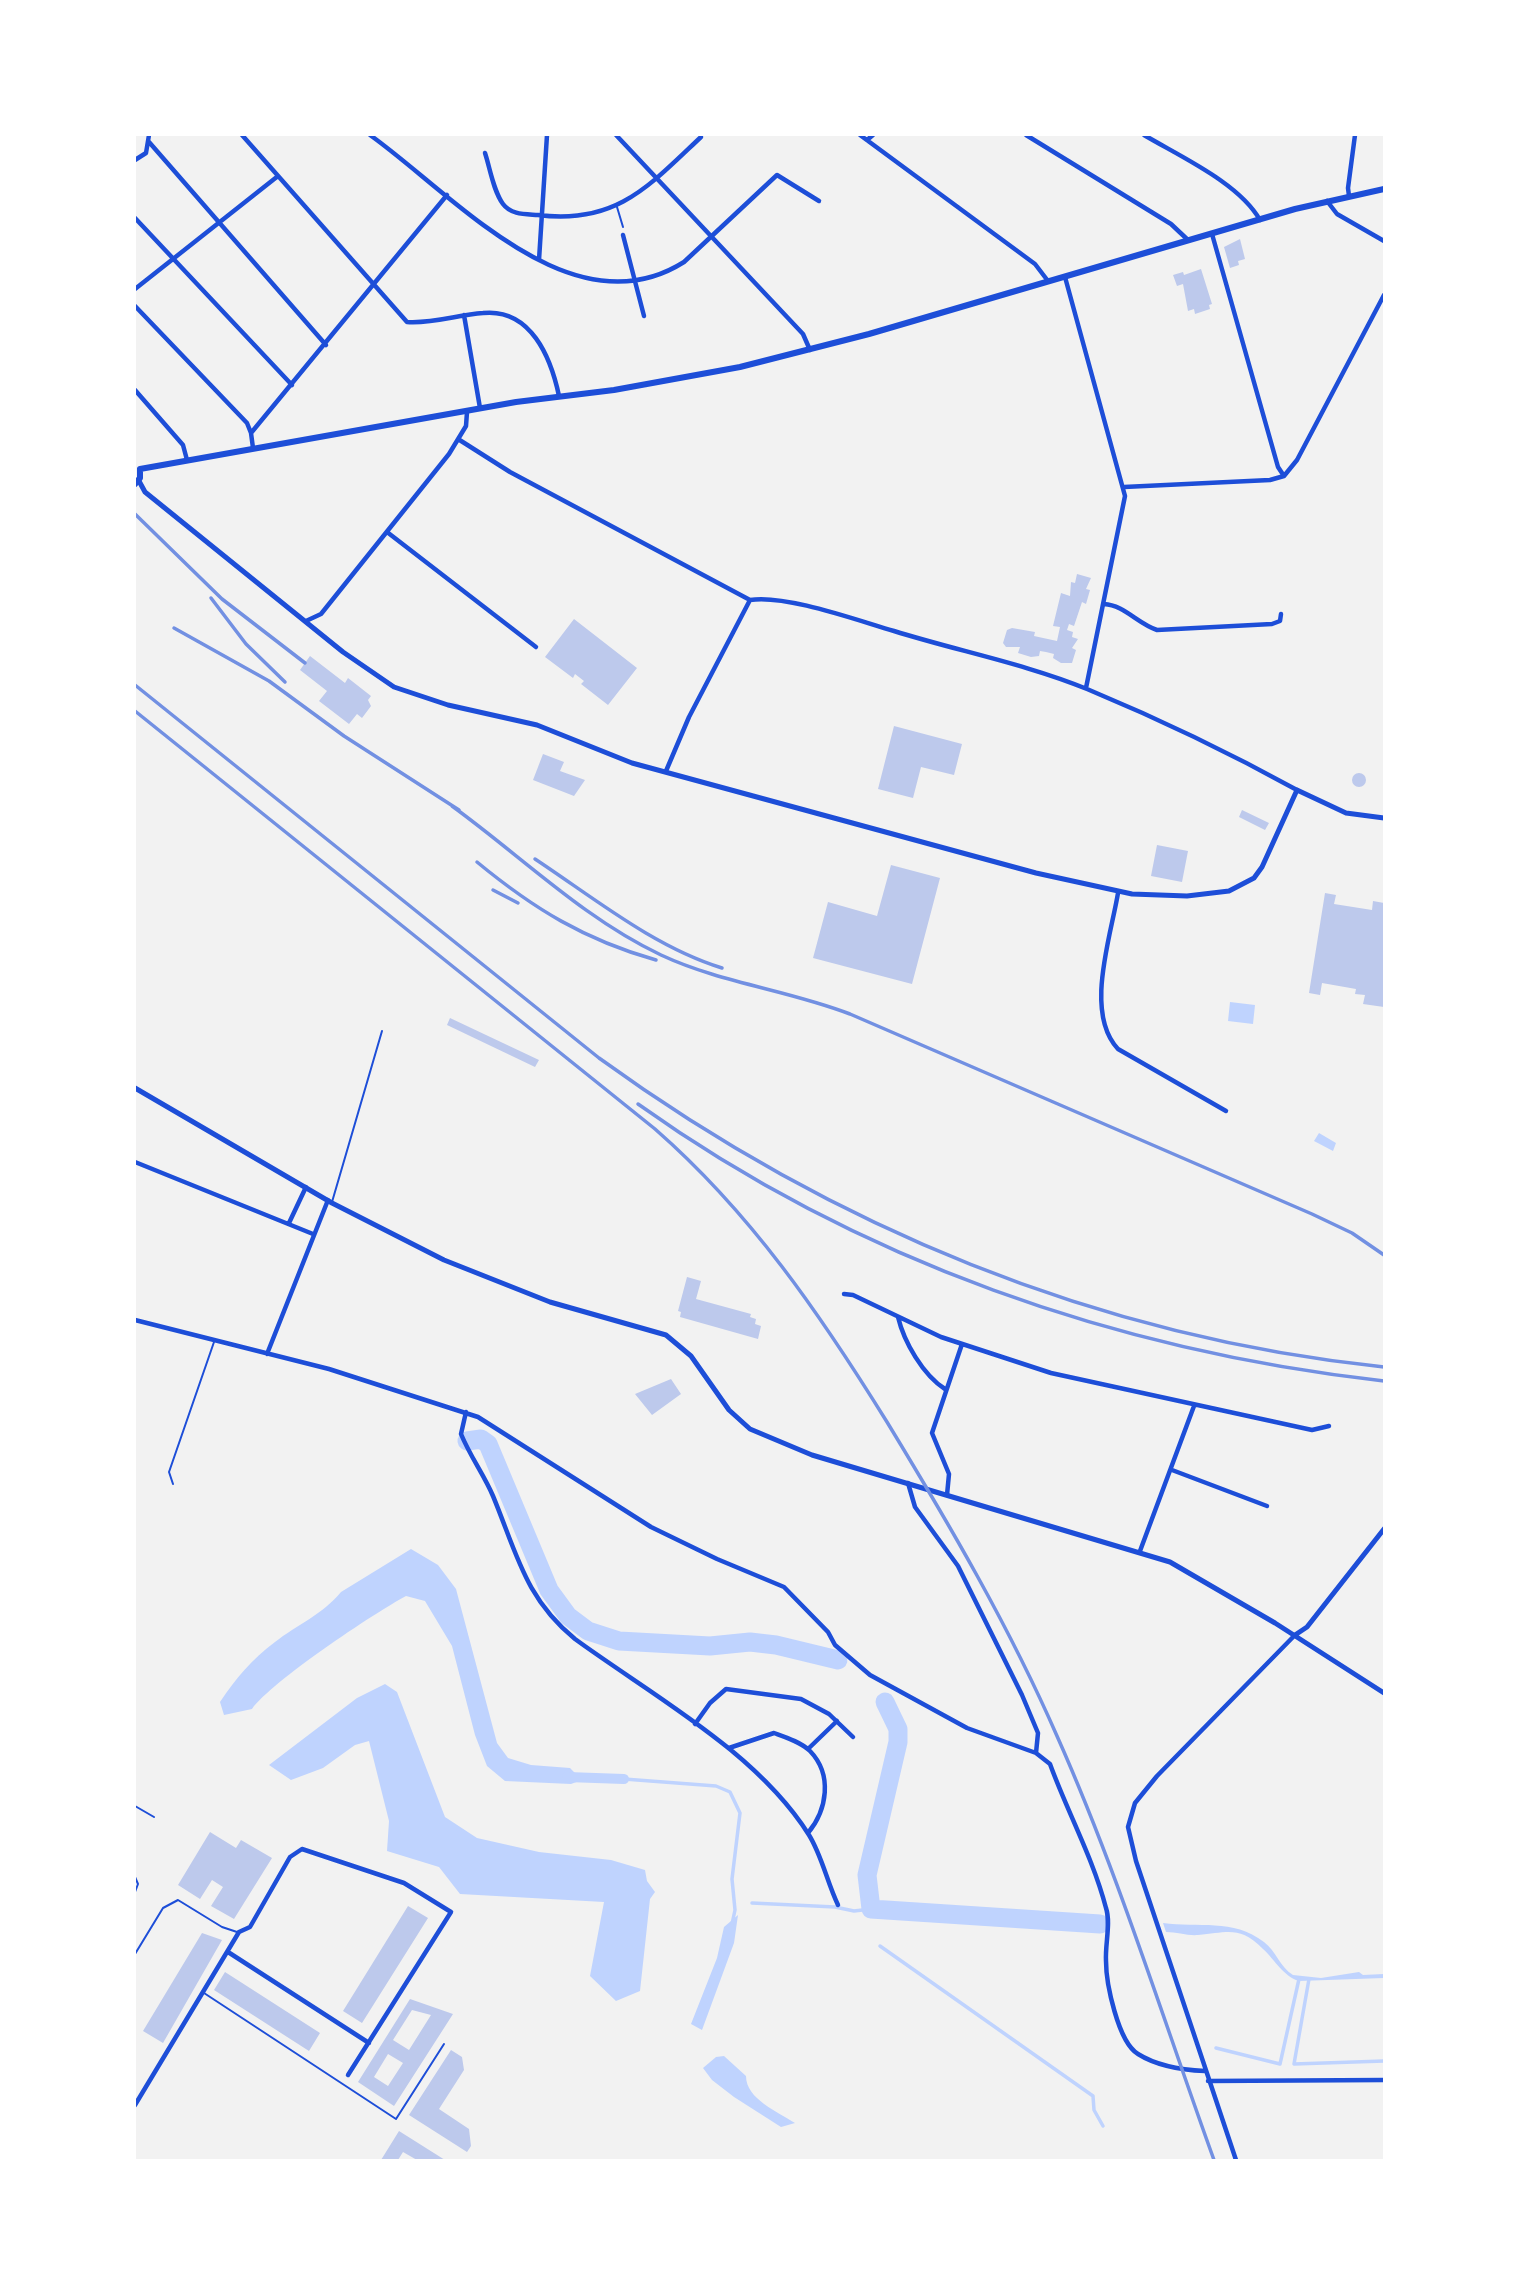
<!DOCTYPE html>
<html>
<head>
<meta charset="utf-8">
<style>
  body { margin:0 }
  #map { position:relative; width:1519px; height:2295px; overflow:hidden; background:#f2f2f2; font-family:"Nunito Sans",sans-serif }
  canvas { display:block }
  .frame { position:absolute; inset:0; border:136px solid #fff; pointer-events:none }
</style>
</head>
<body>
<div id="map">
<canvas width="1519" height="2295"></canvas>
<div class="frame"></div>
</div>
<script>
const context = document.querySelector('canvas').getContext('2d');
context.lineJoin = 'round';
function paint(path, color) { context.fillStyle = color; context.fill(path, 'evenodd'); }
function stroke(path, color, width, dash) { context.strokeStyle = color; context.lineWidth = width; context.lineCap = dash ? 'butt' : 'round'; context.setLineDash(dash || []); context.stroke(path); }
paint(new Path2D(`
  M1230,1002l25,3 -2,19 -25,-3z
  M1319,1133l17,10 -3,8 -19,-10z
  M411,1549l27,16 18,24 41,154 11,15 23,7 39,3 12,12 -11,4 -66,-3 -18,-15 -12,-31 -23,-89 -27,-45 -19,-5c-32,17 -135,86 -154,113l-28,6 -4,-13c16,-24 32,-43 55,-60 22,-17 48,-28 66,-50z
  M385,1684l12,8 48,125 32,21 62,14 72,8 34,10 2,11 8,11 -5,7 -10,92 -24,10 -26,-25 14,-74 -144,-8 -21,-27 -52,-16 2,-30 -20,-80 -14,4 -32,23 -32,12 -22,-15 88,-67z
  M738,1915l-4,28 -32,87 -11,-6 26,-66 7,-31z
  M1163,1923c35,5 70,-5 101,19 12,9 16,25 29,33l28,3 38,-6 4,3 21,-1v4l-85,3c-16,-5 -24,-21 -36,-32 -24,-24 -36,-16 -65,-14 -10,1 -21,-3 -32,-3z
  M724,2056l22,20c0,23 32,36 49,47l-14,4 -47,-30 -22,-17 -9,-12 13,-11z`), '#bfd3fe');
stroke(new Path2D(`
  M624,1779l92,7 14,6 10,21 -8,66 3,31 -3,14
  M752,1903l83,4 19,4 17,-2
  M880,1946l213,150 1,14 9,16
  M1309,1979l-15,85 90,-3
  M1216,2048l64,16 19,-85`), '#bfd3fe', 3.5);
stroke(new Path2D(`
  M567,1777l57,2`), '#bfd3fe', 10);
stroke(new Path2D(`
  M467,1441l14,-2 7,5 61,146 19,26 20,15 31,10 91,5 40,-4 26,3 62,15
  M885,1702l13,27v13l-31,133 4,34 229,15`), '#bfd3fe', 19);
paint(new Path2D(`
  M1240,239l5,20 -7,2 1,4 -9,3 -6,-21z
  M1201,269l11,35 -3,1 1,4 -15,5 -1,-5 -6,2 -5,-27 -6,2 -4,-11 10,-3 1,3z
  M1077,574l14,4 -5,11 4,1 -4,14 -4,-2 -8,24 -5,-2 -2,6 6,2 -1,5 6,2 -6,9 4,2 -4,13h-11l-8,-5 1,-4 -8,-2 -6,-1 -1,5 -8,1 -13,-4 2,-6h-14l-3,-4 4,-13 5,-2 23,4 -1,4 23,5 3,-14 -7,-1 8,-33 9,3 1,-14 4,1z
  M574,619l63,49 -29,37 -27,-21 3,-3 -9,-7 -2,4 -28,-21z
  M310,656l35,27 3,-5 23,18 -3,4 3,6 -9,12 -5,-4 -8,10 -30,-23 8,-10 -27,-21z
  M894,726l68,18 -8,31 -33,-8 -8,31 -35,-9z
  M543,754l21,8 -4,9 25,9 -11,16 -41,-16z
  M1352 780a7 7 0 1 1 14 0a7 7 0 1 1-14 0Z
  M1242,810l27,13 -4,7 -26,-13z
  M1157,845l31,6 -6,31 -31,-6z
  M891,865l49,13 -28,106 -99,-26 15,-56 49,14z
  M1325,893l11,2 -2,9 38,6 1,-9 11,2v104l-21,-3 2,-9 -10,-1 1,-5 -34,-6 -2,12 -11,-2z
  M450,1018l89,42 -4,7 -88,-42z
  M687,1277l14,4 -5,18 55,15 -1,3 6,2 -1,5 6,2 -3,13 -78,-22 1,-5 -3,-1z
  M671,1379l10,15 -29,21 -17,-21z
  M210,1832l26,16 5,-8 31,18 -38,61 -23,-13 12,-19 -11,-7 -12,19 -22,-14z
  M408,1906l20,12 -66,105 -19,-12z
  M202,1933l20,7 -59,103 -20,-12z
  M225,1972l95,61 -11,18 -95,-61z
  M410,1999l43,15 -59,92 -36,-24zM412,2010l19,5 -22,35 -16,-10zM388,2054l15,9 -15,23 -14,-9z
  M451,2050l11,7 2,13 -25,39 30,20 2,17 -4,6 -58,-37z
  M399,2131l46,29h-28l-14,-8 -5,8h-17z`), '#bdc9ec');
stroke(new Path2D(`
  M135,1806l19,11
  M135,1877l3,7 -3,8`), '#1d4ed8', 2);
stroke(new Path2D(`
  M617,207l6,20
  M332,1202l50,-171
  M173,1484l-4,-12 45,-130
  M135,1954l28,-46 15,-8 44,27 15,5
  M204,1993l192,126 48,-75`), '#1d4ed8', 2);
stroke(new Path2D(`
  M242,135l165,187c25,2 50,-7 76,-9 48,-5 68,45 76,83
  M370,135c83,59 202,198 314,127l93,-87 42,26
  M616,135l187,199 7,16
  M860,135l175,129 13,17
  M1026,135l145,89 17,16
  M1144,135c37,22 95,48 116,85
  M867,140l6,-5
  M149,142l177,203
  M485,153c5,15 8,37 18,51 8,11 23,10 35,11 78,10 111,-29 163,-78
  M135,160l11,-7 3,-18
  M1349,196l-1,-8 7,-53
  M1327,201l10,13 47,27
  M135,218l157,167
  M1212,234l66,233 6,9
  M623,235l21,81
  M539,260l8,-125
  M1065,277l60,219 -39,192
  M135,289l143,-113
  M135,306l112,117 4,10
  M464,315l16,93
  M135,390l48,55 4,15
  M458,439l52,33 240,128c35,-6 109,21 144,31 64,20 132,33 193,58 72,30 143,64 210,101
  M253,448l-2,-15 196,-238
  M1124,487l146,-7 14,-4 13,-16 87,-165
  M387,532l149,115
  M1104,604c20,1 34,20 53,26l115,-6 8,-3 1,-7
  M306,621l15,-7 128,-160 17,-28 1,-14
  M666,771l23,-54 61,-117
  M1118,893c-7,43 -34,120 0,156l108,62
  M135,1162l178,72
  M289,1223l17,-36
  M844,1294l9,1 88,42 110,36 261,57 17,-4
  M898,1317c6,25 25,58 47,72
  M135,1320l194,49 149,48 173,110 66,32 67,28 44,45 7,13 35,30 97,53 69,25 14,11c17,47 43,94 56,144 5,15 -1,36 0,53 0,22 12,81 32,93 19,12 45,16 67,17
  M267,1354l61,-154
  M466,1412l-5,22c9,22 23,41 32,62 24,58 32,102 82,143 78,57 182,113 234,196 13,21 18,47 29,70
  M1172,1470l95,36
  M908,1483l7,24 43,59 64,129 16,38 -2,20
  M947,1495l2,-21 -17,-41 30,-89
  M1140,1551l54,-145
  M695,1724l15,-21 16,-14 75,10 28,15 24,23
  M729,1748l45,-15c11,4 27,9 36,18 23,24 17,59 -2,82
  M808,1749l29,-28
  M228,1952l141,91
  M1208,2081l176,-1
  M135,2105l104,-173 11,-5 40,-70 12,-8 102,34 47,29 -103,163
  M1236,2160l-100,-299 -8,-34 7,-24 22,-27 137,-140`), '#1d4ed8', 4.5);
stroke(new Path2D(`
  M139,481l6,11 198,160 51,35 54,18 89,20 95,38 404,110 96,21 55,2 42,-5 25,-13 8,-11 35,-77 49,23 38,5
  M135,1088l197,115 112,57 106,42 116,33 25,21 38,54 21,19 62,26 358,107 105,61 109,70
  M1295,1635l12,-8 77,-98`), '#1d4ed8', 5);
stroke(new Path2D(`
  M140,469l376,-67 98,-12 126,-23 129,-33 426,-125 89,-20
  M135,484l5,-6v-9`), '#1d4ed8', 6);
stroke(new Path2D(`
  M135,514l87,85 83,64
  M211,598l35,46 39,38
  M174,628l95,53 75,55 115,74
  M135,685l464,373c233,169 498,279 785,309
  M135,711l520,418c96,84 165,185 232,293 62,102 122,204 170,314 61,137 106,283 157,424
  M452,806c69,50 131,112 209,149 60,28 127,35 189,59l462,200 40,19 32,22
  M535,859c59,39 119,88 187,109
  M477,862c57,47 108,78 179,98
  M493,890l25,13
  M638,1104c220,157 479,247 746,277`), '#7290e2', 3.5);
</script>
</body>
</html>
